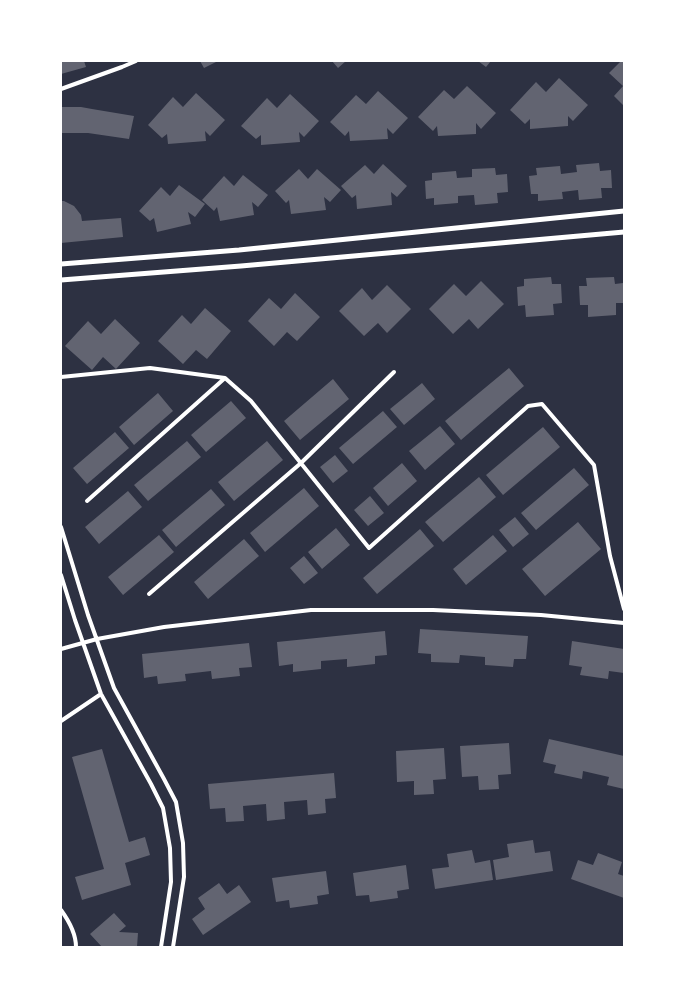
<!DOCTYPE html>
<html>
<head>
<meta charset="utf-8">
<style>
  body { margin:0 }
  #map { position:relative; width:685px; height:1008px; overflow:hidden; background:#2d3142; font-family:Lato,sans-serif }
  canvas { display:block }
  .frame { position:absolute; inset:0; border:62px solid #fff; pointer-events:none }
</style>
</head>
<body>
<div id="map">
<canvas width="685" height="1008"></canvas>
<div class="frame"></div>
</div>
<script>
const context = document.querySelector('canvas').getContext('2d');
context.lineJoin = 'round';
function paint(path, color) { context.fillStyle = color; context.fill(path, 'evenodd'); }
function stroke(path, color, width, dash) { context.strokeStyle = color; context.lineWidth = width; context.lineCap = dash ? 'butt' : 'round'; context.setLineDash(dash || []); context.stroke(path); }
paint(new Path2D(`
  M61,61h23l2,6 -25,7z
  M200,61h18l-14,7z
  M332,61h14l-8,7z
  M478,61h13l-5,6z
  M621,61h3v45l-10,-10 9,-10 -14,-13z
  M559,78l29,27 -15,16 -5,-5v10l-38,3v-10l-5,5 -15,-14 26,-28 10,10z
  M467,86l29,27 -15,16 -5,-6v11l-38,2 -1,-10 -4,5 -15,-14 26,-27 10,9z
  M378,91l30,27 -15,16 -6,-6 1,11 -38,2 -1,-10 -4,5 -15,-14 26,-27 10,9z
  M196,93l29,27 -15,16 -5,-5 1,10 -38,3 -1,-10 -5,4 -14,-13 25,-28 10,10z
  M290,94l29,27 -15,16 -5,-5 1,10 -39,3v-10l-5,4 -15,-13 26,-28 10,10z
  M61,107h20l11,2 42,7 -5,23 -41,-6h-27z
  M599,163l1,8 11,-1 1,18h-11l1,10 -23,2 -1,-10 -16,2 1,7 -25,2v-7h-7l-2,-18 8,-1 -1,-7 24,-2 1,8 16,-2 -1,-7z
  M383,164l24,22 -10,11 -6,-5 1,13 -35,4 -1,-14 -4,3 -11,-12 24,-21 9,9z
  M495,168l1,7 11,-1 1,18 -11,1 1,10 -23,2 -1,-10 -16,1v7l-24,2v-7l-8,1 -1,-18 7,-1v-7l24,-2 1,7 15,-1v-8z
  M299,169l9,10 9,-10 24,21 -11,12 -6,-5 2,13 -35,4 -2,-14 -3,3 -11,-12z
  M243,175l25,20 -10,12 -6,-5 2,13 -34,6 -3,-14 -3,4 -12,-11 22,-24 10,10z
  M179,185l26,19 -10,13 -7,-5 3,12 -34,8 -3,-14 -4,3 -11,-10 22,-24 9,9z
  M61,201h3l10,5 7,9 1,6 39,-3 2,19 -62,6z
  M551,277l1,7h9l1,19 -9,1 1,11 -28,2 -1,-12 -7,1 -1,-19 7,-1v-7z
  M614,277l1,7 8,-1 1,20h-8v12l-28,2v-12h-8l-1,-19h8l-1,-8z
  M481,281l23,23 -26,25 -9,-10 -16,15 -24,-25 25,-25 12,12z
  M387,285l24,24 -24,24 -9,-10 -14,13 -25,-25 23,-23 10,12z
  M295,293l25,24 -23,24 -10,-9 -13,14 -26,-25 21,-23 12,11z
  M205,308l26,23 -24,28 -11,-9 -13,14 -25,-23 24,-26 9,9z
  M115,319l25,24 -24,26 -13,-12 -11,13 -27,-24 23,-25 13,13z
  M509,368l15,18 -63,54 -16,-19z
  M333,379l16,20 -49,41 -16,-19z
  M422,383l13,16 -31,26 -14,-16z
  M158,393l15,18 -39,34 -15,-18z
  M231,401l15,17 -40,34 -15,-17z
  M383,411l14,16 -44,37 -14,-16z
  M440,426l15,18 -30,26 -16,-19z
  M543,427l17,20 -57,48 -17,-20z
  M115,432l14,16 -42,36 -14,-16z
  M187,441l14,16 -53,44 -14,-16z
  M267,441l16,19 -49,41 -16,-19z
  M335,455l13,16 -15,12 -13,-16z
  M402,463l15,18 -29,25 -15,-18z
  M574,468l15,17 -53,45 -15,-17z
  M479,477l17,20 -53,45 -18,-20z
  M304,488l15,18 -54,46 -15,-19z
  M211,489l14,16 -49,42 -14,-17z
  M128,491l14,16 -43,37 -14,-17z
  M370,496l14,17 -16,13 -14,-16z
  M515,517l14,17 -16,13 -14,-17z
  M578,522l23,27 -56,47 -23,-27z
  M336,528l14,17 -28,24 -14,-17z
  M420,529l14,17 -57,48 -14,-16z
  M159,535l15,17 -51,43 -15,-18z
  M493,535l14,16 -41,34 -13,-16z
  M244,539l15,17 -51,43 -14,-17z
  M304,556l14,17 -14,11 -14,-16z
  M420,629l108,7 -2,23h-12l-1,8 -28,-2v-8l-25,-2 -1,8 -28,-1v-8l-13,-1z
  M385,631l2,24 -12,1v8l-28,3v-8l-26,2v8l-28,3v-8l-14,2 -2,-24z
  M572,641l52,8v24l-15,-2 -1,8 -28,-4 2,-8 -13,-2z
  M249,643l3,24 -13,1 1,8 -28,3 -1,-8 -26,3 1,7 -28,3 -1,-8 -13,2 -2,-24z
  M549,739l75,17v33l-17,-4 2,-8 -26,-6 -1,8 -28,-6 2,-8 -13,-3z
  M509,743l2,31 -13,1 1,14 -20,1 -1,-14 -16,1 -2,-31z
  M444,748l2,31 -13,1 1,14 -20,1v-14l-17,1 -1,-31z
  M102,749l27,93 16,-5 5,18 -25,8 6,22 -49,15 -7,-23 29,-8 -32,-112z
  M334,773l2,25 -11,1 1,14 -18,2 -1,-15 -23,2 1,17 -18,2 -1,-17 -23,2 1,15 -18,1 -1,-14 -15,1 -2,-25z
  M533,840l2,13 15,-2 3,20 -57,9 -3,-20 16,-3 -2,-13z
  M472,850l3,13 15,-3 3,20 -58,9 -3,-20 17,-2 -2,-13z
  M598,853l24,9 -4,12 6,2v22l-53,-19 7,-19 15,5z
  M406,865l3,24 -12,2 1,7 -28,4 -1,-7 -13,1 -3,-23z
  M326,871l3,23 -12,2 1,8 -28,4 -1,-8 -13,2 -4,-24z
  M219,883l8,11 12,-9 12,17 -48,33 -11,-16 13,-10 -7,-11z
  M114,913l12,13 -7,6 19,1 -1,14h-35l-12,-13z`), '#626471');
stroke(new Path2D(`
  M61,89l61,-22 14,-6
  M61,377l89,-9 75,10 26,23 118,147 159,-142 14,-2 52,61 16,91 14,53
  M87,501l138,-123
  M61,527l27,88 26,73 50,91 12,23 7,41 1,34 -11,70
  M61,575l14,45 26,74 50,90 12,24 7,40 1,34 -10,65
  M149,594l152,-131 93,-91
  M61,649l36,-10 67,-12 147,-17h122l108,5 83,8
  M61,721l40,-27
  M61,910c8,11 15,24 15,37`), '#fff', 4);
stroke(new Path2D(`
  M61,264l178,-14 385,-39
  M61,280l180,-14 383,-34`), '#fff', 5);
</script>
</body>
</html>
